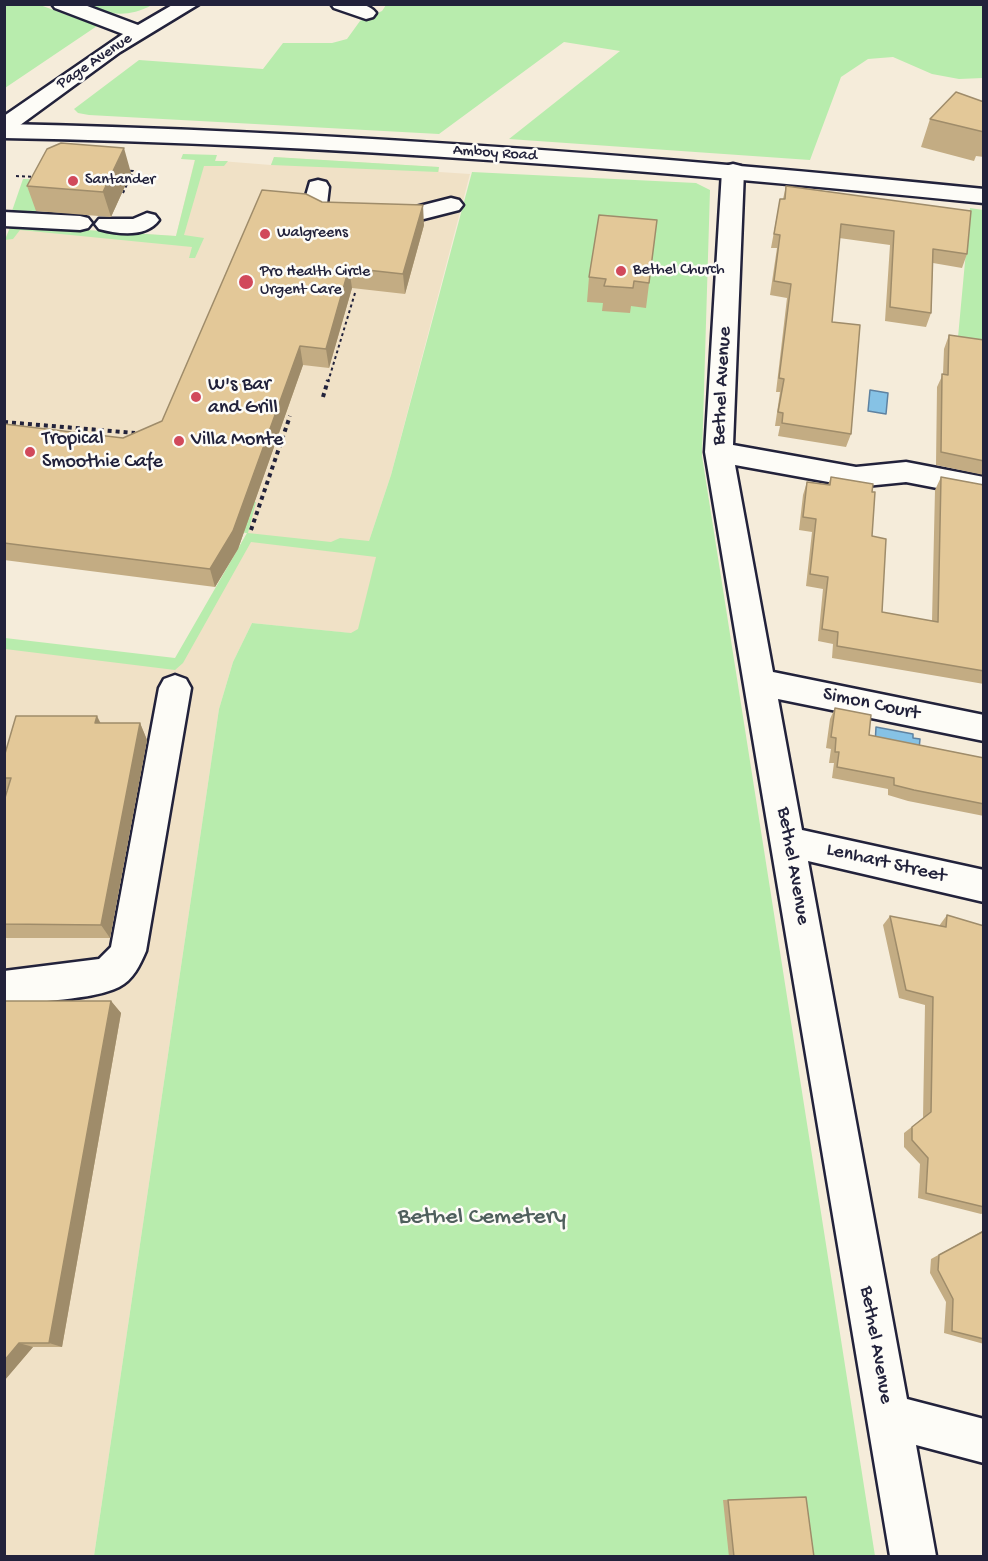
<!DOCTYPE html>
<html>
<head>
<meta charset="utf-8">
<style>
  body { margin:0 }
  #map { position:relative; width:988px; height:1561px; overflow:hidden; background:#f5ecda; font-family:"Gochi Hand",sans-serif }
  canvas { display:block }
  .frame { position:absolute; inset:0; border:6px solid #22223b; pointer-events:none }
</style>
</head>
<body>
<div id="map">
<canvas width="988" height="1561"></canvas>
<div class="frame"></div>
</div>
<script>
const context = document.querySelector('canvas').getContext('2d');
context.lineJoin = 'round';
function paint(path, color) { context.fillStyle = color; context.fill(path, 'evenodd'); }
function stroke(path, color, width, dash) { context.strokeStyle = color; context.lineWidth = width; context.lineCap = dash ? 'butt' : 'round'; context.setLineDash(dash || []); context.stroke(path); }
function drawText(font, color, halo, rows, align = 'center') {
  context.font = font + ' "Gochi Hand",sans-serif'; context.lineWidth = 5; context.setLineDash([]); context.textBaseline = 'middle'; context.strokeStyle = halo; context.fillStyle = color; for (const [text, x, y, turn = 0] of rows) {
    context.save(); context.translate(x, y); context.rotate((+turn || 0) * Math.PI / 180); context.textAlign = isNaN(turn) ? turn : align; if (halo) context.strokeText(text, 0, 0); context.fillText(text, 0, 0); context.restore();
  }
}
paint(new Path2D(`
  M274,157l165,10v5l31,2 -79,301 -22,66 16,19 -17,75 -116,-12 -19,39 -14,47 -125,847h-89v-913l168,21 74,-131 -242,-27 -1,-265 7,-16 165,11 19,-77 76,6z`), '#f0e1c6');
paint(new Path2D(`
  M5,4l35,1 57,21 -92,62z
  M82,5h70c-26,14 -44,9 -70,0z
  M386,5h597v73l-24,1 -27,-5 -39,-17 -25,2 -27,18 -31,83 -301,-21 111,-88 -56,-9 -125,92 -350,-19 -11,-2 -4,-4 65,-49 124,9 20,-26h49l15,-4 13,-18 22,-10z
  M183,154l34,1 -2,6h13l-4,5h-20l-20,69 20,3 -9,20h-6l3,-11 -172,-17 -7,9 -8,1 6,-15 165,11 19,-76 -14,-1z
  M274,157l165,10 -1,5 -167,-7z
  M472,172l224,11 14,7 -8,266 173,1100h-781l125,-847 14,-47 19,-39 99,10 7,-4 18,-72 -125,-15 -68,121 -8,7 -170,-21v-11l170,20 72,-125 -73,-8 72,-25 10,2 -8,31 83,9 9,-4 29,3 22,-66z
  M23,179l30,1 -18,33 -23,-2z
  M970,208l13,2v143l-26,-5z`), '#b8ecad');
const water = new Path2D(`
  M870,390l18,3 -2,21 -18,-3z
  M876,727l37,7v4l7,1 -1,10 -44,-4z`);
paint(water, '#86c2e5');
stroke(water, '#5e82a1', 1.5);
const minor = new Path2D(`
  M52,4h30l56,21 36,-21h25l-79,48 -108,79 -8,1v-16l119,-82 -68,-26z
  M331,4c14,0 36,-4 45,9l-3,4 -7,2 -32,-11z
  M733,164l8,2 3,5 -11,274 123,22 50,-5 78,15v20l-78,-15 -50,5 -121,-22 38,207 211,43v26l-206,-42 24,131 182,40v32l-176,-41 99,538 77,20v44l-68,-18 20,111h-46l-185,-1104 17,-281 3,-5z
  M318,180l8,2 3,5 -2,17 4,2 73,4 47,-12 8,2 4,5 -4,5 -55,14 -79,-4 -8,-2 -14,-12 7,-24z
  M4,212l76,4 8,2 4,5 -4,5 -8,2 -76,-4z
  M147,213l8,2 4,5c-13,18 -41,14 -60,9l-4,-5 4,-5h34z
  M175,675l11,4 5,9 -45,263c-6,14 -13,29 -27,36 -25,13 -85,14 -115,18v-34l95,-12 12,-12 48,-259 5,-9z`);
const major = new Path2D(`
  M4,124c328,7 654,32 980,65v14c-326,-33 -652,-59 -980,-65z`);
stroke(minor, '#22223b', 5);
stroke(major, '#22223b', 5);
stroke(new Path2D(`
  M16,176l20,1
  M123,193l10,-22 -8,-1
  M328,382l27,-89`), '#22223b', 2, [3, 3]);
stroke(new Path2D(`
  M323,397l5,-17
  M4,422l131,11
  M251,530l39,-114`), '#22223b', 4, [4, 4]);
paint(minor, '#fdfcf7');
paint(major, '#fdfcf7');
paint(new Path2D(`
  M984,102v55l-8,-1 -2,5 -53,-14 9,-28z
  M131,173l-20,44 -75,-6 -9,-25z
  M786,186l181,68 -5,14 -29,-5 -2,50 -5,14 -41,-6 5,-76 -51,-7 -7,84 19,112 -5,13 -68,-11 2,-10h-5l5,-34h-4l11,-94 -17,-3 7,-47h-6l9,-49h3z
  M322,202l102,23 -19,69 -53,-6 -23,80 -26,-3 -65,184 -23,38 -211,-27v-136l119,14 39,-17z
  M657,220l-11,88 -15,-2 -1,7 -28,-2 1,-8 -16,-1 2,-25z
  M949,335l35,5v135l-48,-10 1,-78 6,-13 1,-25z
  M831,477l41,15v44l10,76 50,9 3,-131 6,-13 43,8v199l-152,-26 1,-14 -15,-3 5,-52 -17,-3 6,-54 -13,-2 4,-35 4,-13 21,3z
  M835,708l34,27 115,23v58l-76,-15 -20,-6v-6l-56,-11 2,-15h-5l2,-14 -5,-1 4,-29z
  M100,723h40l7,17 -37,198h-106v-137l3,-10 -3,-4v-30z
  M947,915l37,292v6l-3,1 -63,-16 2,-34 -16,-17v-14l19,-15 2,-113 -26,-7 -16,-73 7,-9 49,10z
  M111,1001l10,12 -59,334h-29l-29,34z
  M984,1230v114l-40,-11 2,-31 -16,-29 1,-14z
  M799,1497h7l8,60h-85l-6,-57z`), '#c3ac83');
paint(new Path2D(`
  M124,148l7,25 -20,44 -8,-25z
  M423,205l1,20 -19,69 -2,-20z
  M349,268l3,20 -23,80 -3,-19z
  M300,346l3,19 -65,184 -23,38 -5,-18z
  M97,716l8,16 -10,-9z
  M140,723l7,17 -37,198 -9,-13z
  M111,1001l10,12 -59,334 -13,-4z
  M19,1343l14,4 -29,34v-20z`), '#9f8c6a');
const building = new Path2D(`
  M956,92l28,10v30l-54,-13z
  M61,143l63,5 -21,44 -76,-6 20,-37z
  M786,186l185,25 -4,43 -34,-5 -2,64 -41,-6 4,-76 -53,-7 -9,98 28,3 -9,109 -69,-11 1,-10 -5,-1 6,-33 -5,-1 12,-94 -17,-3 6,-46 -6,-1 6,-35h5z
  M262,190l44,4 16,8 101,3 -20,69 -54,-6 -23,81 -26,-3 -67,185 -23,38 -206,-26v-119l119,14 39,-17z
  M599,215l58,5 -8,63 -15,-2 -1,7 -29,-2 2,-7 -17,-2z
  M949,335l35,5v121l-43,-9 1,-78 6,1z
  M831,477l42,7 -1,8h3l-3,44 14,3 -4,73 56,10 3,-145 43,8v186l-147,-25 1,-14 -16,-3 6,-52 -18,-3 6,-55 -13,-2 4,-35 23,3z
  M835,708l36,7 -2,20 115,23v46l-70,-14 -20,-5v-7l-57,-11 2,-15h-4l1,-14 -5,-1z
  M16,716h81l-2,7h45l-39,202 -97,-1v-123l7,-23h-7v-21z
  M947,915l37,11v281l-58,-14 2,-35 -16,-18v-13l19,-15 2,-115 -27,-7 -16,-74 56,11z
  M4,1001h107l-62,342h-30l-15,18z
  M984,1231v108l-32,-8 1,-32 -15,-29 1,-15z
  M806,1497l8,60h-80l-6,-57z`);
paint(building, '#e3c898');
stroke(building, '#9f8c6a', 1.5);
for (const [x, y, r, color] of [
  [73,181,6,"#d1495b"],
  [265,234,6,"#d1495b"],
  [621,271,6,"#d1495b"],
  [246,282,8,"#d1495b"],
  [196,397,6,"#d1495b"],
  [179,441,6,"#d1495b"],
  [30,452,6,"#d1495b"]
]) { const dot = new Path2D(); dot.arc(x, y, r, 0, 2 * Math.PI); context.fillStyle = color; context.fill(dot); stroke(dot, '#fdfcf7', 2); }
drawText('16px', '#22223b', '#fdfcf7', [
  ["Page Avenue",95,62,-34],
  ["Amboy Road",495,154,4]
]);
drawText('16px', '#22223b', '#fdfcf7', [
  ["Santander",85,181],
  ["Walgreens",277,234],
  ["Bethel Church",633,271],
  ["Pro Health Circle",260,273],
  ["Urgent Care",260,291]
], 'left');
drawText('20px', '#22223b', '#fdfcf7', [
  ["W's Bar",208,386],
  ["and Grill",208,409],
  ["Tropical",42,440],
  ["Smoothie Cafe",42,463],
  ["Villa Monte",191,441]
], 'left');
drawText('20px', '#22223b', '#fdfcf7', [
  ["Bethel Avenue",723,386,-87],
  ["Simon Court",871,705,12],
  ["Lenhart Street",886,864,13],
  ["Bethel Avenue",792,866,80],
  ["Bethel Avenue",875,1345,80]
]);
drawText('24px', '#4f5f5d', '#fdfcf7', [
  ["Bethel Cemetery",482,1218]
]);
</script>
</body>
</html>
